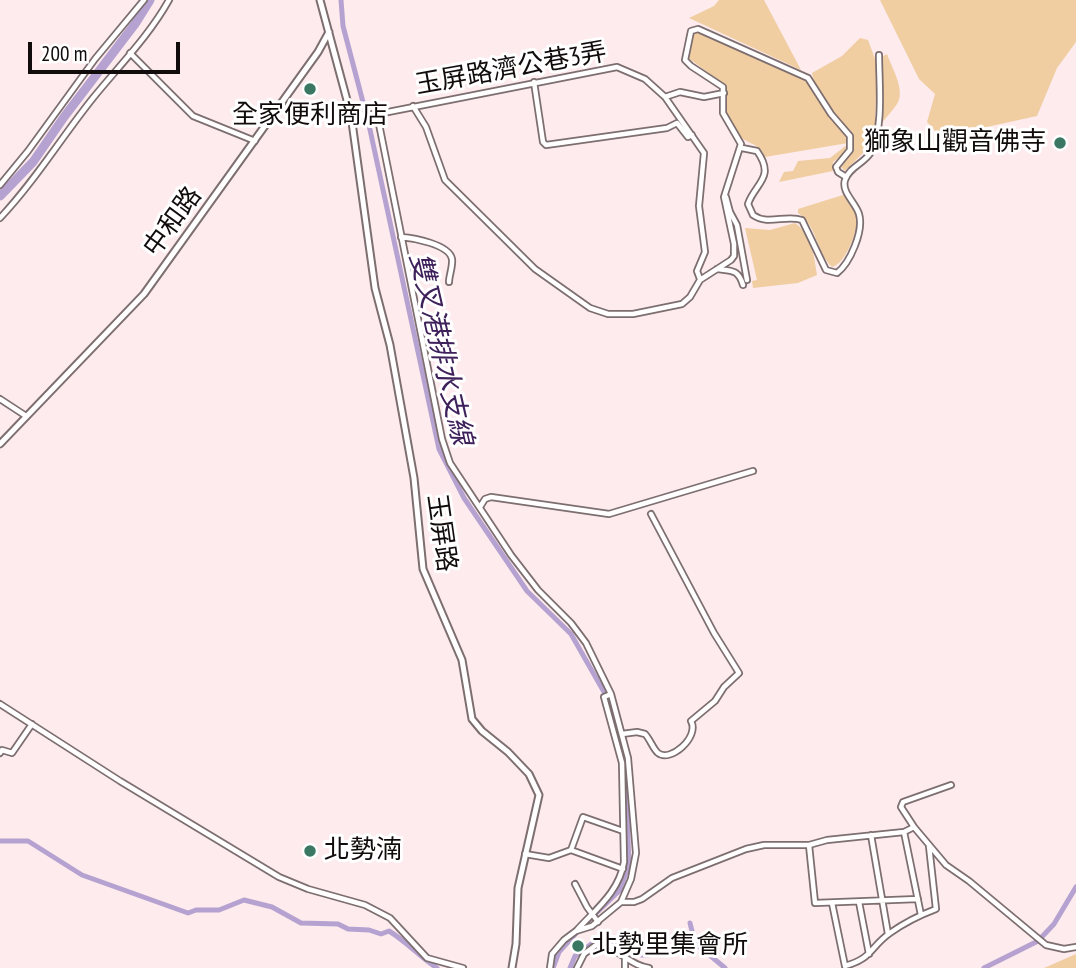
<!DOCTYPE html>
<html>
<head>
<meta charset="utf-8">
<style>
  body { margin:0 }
  #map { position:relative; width:1076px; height:968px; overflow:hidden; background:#fdebed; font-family:"PT Sans Narrow",sans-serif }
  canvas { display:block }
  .scale { position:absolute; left:28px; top:42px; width:152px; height:32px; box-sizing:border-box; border:4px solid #110b0c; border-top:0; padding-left:9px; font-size:21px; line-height:24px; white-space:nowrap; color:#110b0c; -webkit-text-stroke:5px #fff; paint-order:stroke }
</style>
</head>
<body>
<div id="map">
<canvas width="1076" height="968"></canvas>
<div class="scale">200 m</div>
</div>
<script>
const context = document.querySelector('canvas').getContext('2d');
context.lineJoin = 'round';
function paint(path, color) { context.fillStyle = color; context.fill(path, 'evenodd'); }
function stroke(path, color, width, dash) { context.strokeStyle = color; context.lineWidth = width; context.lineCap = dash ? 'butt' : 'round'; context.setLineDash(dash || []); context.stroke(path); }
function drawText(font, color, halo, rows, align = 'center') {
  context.font = font + ' "PT Sans Narrow","Noto Sans TC",sans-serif'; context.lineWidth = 6; context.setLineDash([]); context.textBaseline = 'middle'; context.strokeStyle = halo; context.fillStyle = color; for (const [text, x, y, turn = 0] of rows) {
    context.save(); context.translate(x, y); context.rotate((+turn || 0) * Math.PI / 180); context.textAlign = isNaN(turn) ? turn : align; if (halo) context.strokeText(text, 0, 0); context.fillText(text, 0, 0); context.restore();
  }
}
paint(new Path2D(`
  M719,0h45l37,70 -112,-52 25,-12z
  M880,0h196v42l-19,26 -20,48 -96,21 -14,-15 8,-28 -16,-15z
  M696,30l110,49 23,37 17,18 2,9 -83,14c-7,-13 -10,-11 -22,-18 -18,-11 -18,-34 -17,-53l-39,-29 5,-24z
  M860,38l8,2 9,24 -2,60 -7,24 -23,23 -5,-5c23,-25 10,-32 -7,-53 -8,-10 -19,-27 -21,-40l30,-17z
  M887,54c5,14 19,37 10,50 -5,8 -13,15 -18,23l2,-70z
  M848,144l-5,11 -10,7v9l-54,11 5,-10 9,-1 5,-10 32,-3z
  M846,194c4,8 12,17 11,26 0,13 -12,44 -25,47 -16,-15 -15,-42 -34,-54v-4z
  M795,223c17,11 19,34 22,52l-19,8 -45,5 -1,-7 5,-1 -12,-52 25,2z
  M1076,954v14h-32z`), '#f0cea2');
stroke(new Path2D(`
  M341,0l2,26 26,99 70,324 25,49 63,93 44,43 37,65 14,47 3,20 4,98 -9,26 -35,34
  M0,841h28l54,34 106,38 8,-3h23l25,-10 28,7 29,16 37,1 10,5 21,1 12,4 8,-3c18,11 31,26 48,37
  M690,923l5,20 30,25
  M553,968l6,-16 19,-21
  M570,968l5,-12 19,-14 21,3 26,10h7l39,-12h8
  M984,968l54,-27 16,-17 22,-37`), '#b6a2d0', 5);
stroke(new Path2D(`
  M0,196l33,-34 31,-45 71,-93 15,-24`), '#b6a2d0', 9);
const minor = new Path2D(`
  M130,53l63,63 62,25
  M534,82l9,60 3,3 121,-17 10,-5 11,14 4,-2
  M665,97l39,56 -5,53 6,46 -8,19 3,8
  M413,106l13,21 19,53 90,89 55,39 18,6h25l49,-10 8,-7 10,-17 31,-20 3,-4v-12l-10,-47 17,-53 -18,-31v-26l-32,-21 -6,-6 6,-29 7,-2 110,49 23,36 19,22v14l-14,17 2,5 8,5
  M378,114l239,-47 28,12 20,18 15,-5 24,5 20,-4
  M351,115l26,-1 65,325 8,24 61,92 27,35 33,33 15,20 25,51 17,64 8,95 -5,26 -10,23 -29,24 -16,5 -12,9 -12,14 -2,14
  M742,148l15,3c19,27 -2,32 -9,53l5,11c16,11 32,-1 49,5l24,50 11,3c13,-10 27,-42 22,-59 -3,-11 -18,-22 -14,-34 4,-13 20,-17 26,-28 13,-23 8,-70 8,-97
  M0,185l28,-34 67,-92 49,-59
  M726,197l4,15 7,13 10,55
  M0,218c35,-37 61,-80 93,-120 26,-32 56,-62 76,-98
  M401,237c12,1 48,7 51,22 1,7 -3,17 -3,23
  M717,269c15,2 21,0 26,16
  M0,399l26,17
  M480,507l5,-8 6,-2 118,17 144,-43
  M0,704l120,77 159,96 29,12 57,16 25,13 37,40 36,10
  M622,734l15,-2 8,2c5,5 8,15 13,19 12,10 42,-16 33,-32l24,-20 9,-14 15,-14 -25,-40 -63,-119
  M0,753l2,-3 10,3 20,-29
  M951,785l-48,17 -2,5 13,20 32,38 23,16 77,64 18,4 12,-2
  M904,832l17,83
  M871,835l17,99
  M809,845l6,58 103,-4
  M571,850l52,19
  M525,854l24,4 22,-8 12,-33 40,14
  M575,884l12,23 11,15
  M621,902h13l8,-3 30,-21 74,-29 18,-4h45l18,-5 77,-8 10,-5
  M859,902l10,52
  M832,903l13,63c28,-8 25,-19 45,-33 14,-10 30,-18 46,-24l-7,-63
  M577,930c19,-21 42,-38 47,-68l-2,-99 -18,-66 7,-3
  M625,957v11
  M577,968l7,-14 12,-9c23,2 32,20 53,23`);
const tertiary = new Path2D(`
  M320,0l31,115 24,173 15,57 24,133 9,91 39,91 10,59 10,12 26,21 21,22 10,21 -21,93 -2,56 -4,24
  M0,444l144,-150 174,-242 11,-20`);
stroke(minor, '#7d6e70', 8);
stroke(tertiary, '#7d6e70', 9);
stroke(minor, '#fff', 4.5);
stroke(tertiary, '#fff', 5);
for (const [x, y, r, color] of [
  [310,89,7,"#3a7864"],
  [1060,143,7,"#3a7864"],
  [310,851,7,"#3a7864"],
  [578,946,7,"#3a7864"]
]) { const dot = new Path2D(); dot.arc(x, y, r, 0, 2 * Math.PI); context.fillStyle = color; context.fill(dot); stroke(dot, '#fff', 2.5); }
drawText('26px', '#110b0c', '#fff', [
  ["玉屏路濟公巷3弄",511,69,-10],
  ["中和路",173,222,-54],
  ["玉屏路",441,533,82]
]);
drawText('26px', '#110b0c', '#fff', [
  ["全家便利商店",310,116,"center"],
  ["獅象山觀音佛寺",1046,143,"right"],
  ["北勢湳",324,851],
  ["北勢里集會所",592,946]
], 'left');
drawText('italic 28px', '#3e215a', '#fff', [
  ["雙叉港排水支線",440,349,77]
]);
</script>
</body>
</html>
